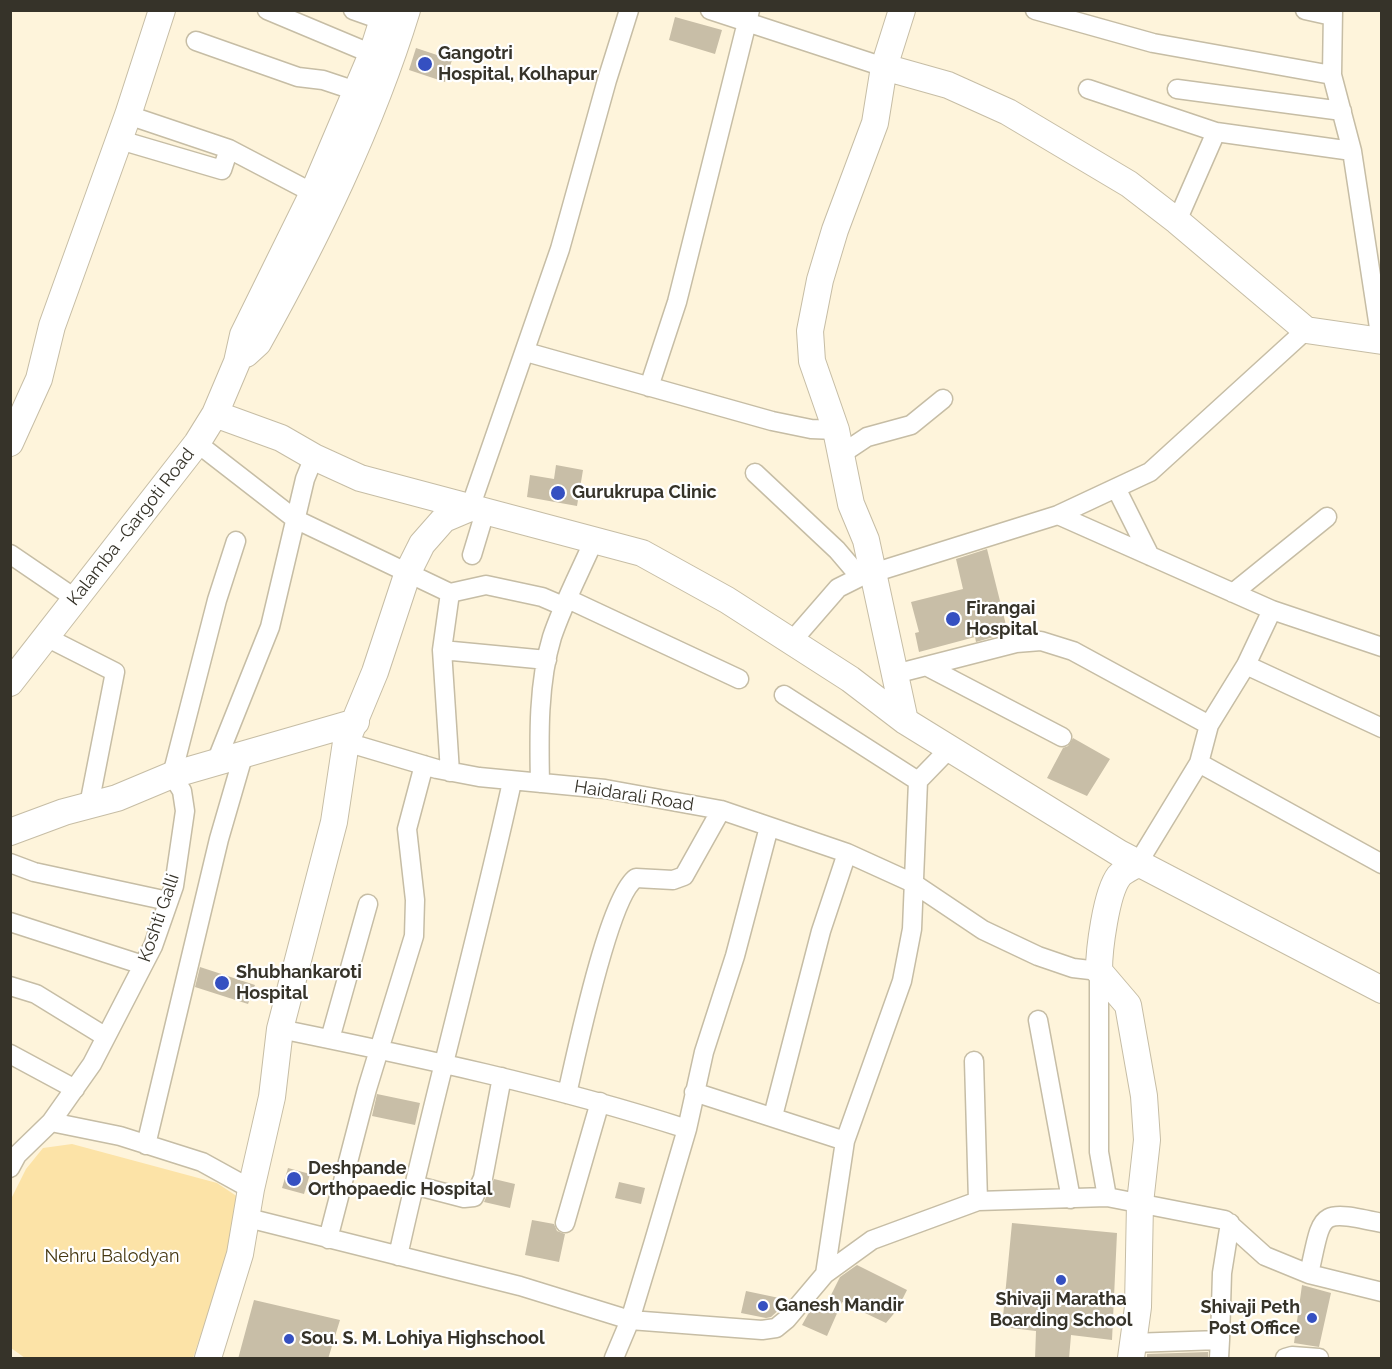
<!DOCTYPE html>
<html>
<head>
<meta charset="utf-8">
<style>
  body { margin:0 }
  #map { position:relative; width:1392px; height:1369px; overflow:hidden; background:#fef4db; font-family:Raleway,sans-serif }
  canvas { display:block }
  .frame { position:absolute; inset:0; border:12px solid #363329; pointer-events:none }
</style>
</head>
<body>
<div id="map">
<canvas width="1392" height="1369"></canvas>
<div class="frame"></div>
</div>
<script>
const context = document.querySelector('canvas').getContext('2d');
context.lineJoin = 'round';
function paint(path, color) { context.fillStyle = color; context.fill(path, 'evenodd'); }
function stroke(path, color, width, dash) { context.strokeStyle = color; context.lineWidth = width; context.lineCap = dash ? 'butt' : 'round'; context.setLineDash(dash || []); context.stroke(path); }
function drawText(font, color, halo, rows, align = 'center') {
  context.font = font + ' Raleway,sans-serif'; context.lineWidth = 4.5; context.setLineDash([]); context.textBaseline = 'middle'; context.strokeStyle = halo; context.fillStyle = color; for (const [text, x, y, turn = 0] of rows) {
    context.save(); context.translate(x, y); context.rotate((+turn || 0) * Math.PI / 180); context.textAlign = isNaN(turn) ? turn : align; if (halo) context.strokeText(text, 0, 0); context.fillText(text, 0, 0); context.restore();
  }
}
paint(new Path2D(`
  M72,1144l145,39 24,16 -11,49 -37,110h-168l-14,-10 -1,-147 16,-32 17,-21z`), '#fce3a7');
paint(new Path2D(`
  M675,17l47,13 -7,24 -46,-14z
  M416,48l36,12 -7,22 -36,-12z
  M556,465l27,5 -6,36 -50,-9 3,-22 24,4z
  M987,549l21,84 -32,9 -1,-5 -56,15 -4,-19 4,-1 -8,-30 52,-13 -7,-30z
  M1073,738l37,21 -23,37 -40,-18 16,-30 5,-2z
  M200,967l55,18 -7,19 -53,-17z
  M377,1094l43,9 -5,22 -43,-9z
  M288,1168l22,6 -6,20 -22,-6z
  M494,1179l21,5 -5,24 -26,-6z
  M619,1182l26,6 -4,16 -26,-6z
  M532,1220l22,4 3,7 8,3 -6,28 -34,-7z
  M1012,1223l105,10 -5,107 -41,-5 -2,24h-34l1,-28 -34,-4z
  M857,1265l50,25 -10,20 -11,13 -44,-21 -15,34 -25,-11 10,-18 11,4 17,-34z
  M1302,1285l29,8 -12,54 -25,-4z
  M746,1291l38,8 -2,8 -11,10 -5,1 -25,-5z
  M254,1300l86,20 -12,39h-90z
  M1208,1352v7h-61v-5z`), '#c8bea7');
const street = new Path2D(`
  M267,10l105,44
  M353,10l31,11
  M710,10l174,57
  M1035,10l118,33 179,32
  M1305,10l27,6
  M1333,10l-1,65 20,76 29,190
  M196,41l102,36 25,3 33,11
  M1088,89l128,43
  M1177,89l165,22
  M128,115l101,34 84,44
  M120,140l102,30 7,-21
  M1177,221l39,-89 136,19
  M526,352l246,69 39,8 25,1
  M649,387l28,-85 73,-292
  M197,443l98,76 155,74 -8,57 8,122
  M840,455l27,-18 44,-12 32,-26
  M755,473l82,77 23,27
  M1116,488l34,68
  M470,508l90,-259 47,-169 22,-70
  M1058,515l214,95 110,37
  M10,554l66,45
  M472,555l13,-43
  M450,593l36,-8 56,12 21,9
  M1233,593l94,-76
  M568,599l171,80
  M46,637l69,35 -26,133
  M792,641l46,-53 22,-11 198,-62 92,-43 156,-142
  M442,650l105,10
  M1246,665l136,63
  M926,666l136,71
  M895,674l121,-31 25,-2 32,10 136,74
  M784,695l134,86
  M346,742l91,27 42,8 126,12 116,21 126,43 66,30 70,47 55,26 35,12 26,3v181l8,45
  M216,762l54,-135 35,-148 9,-22
  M1199,763l183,101
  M540,783c-1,-47 -2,-100 12,-146 11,-33 28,-65 42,-97
  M10,863l24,9 134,29
  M1138,863l61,-100 10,-38 37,-60 26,-55
  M10,922l133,43
  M10,986l26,8 70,43
  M1038,1020l33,179
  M280,1029c137,28 274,57 407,100
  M330,1039l38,-135
  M10,1054l65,35
  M974,1061l4,140
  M694,1092l151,49
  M567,1094c9,-39 42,-198 69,-216l37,2 11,-4 37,-66
  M773,1116l48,-185 26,-78
  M51,1122l69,14 82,26 49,27
  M146,1145l73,-306 25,-86
  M10,1168l7,-13 34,-33 41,-58 61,-118 21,-60 11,-75 -3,-20 -10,-16 45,-175 19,-59
  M414,1185l50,13 10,-1 9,-19 19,-101
  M248,1218l272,68 110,34 132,10 14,-2 11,-9 38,-45 47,-34 106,-39 129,-4 118,23 40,36 44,18 73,18
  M565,1223l35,-121
  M328,1239l39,-150 47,-153 1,-36 -8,-71 17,-64
  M398,1256c35,-159 79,-315 114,-474
  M825,1274l20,-133 57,-160 10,-52 6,-148 33,-34
  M1309,1274c14,-63 8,-65 73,-51
  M1220,1340l2,-67 8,-50
  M1131,1343l89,-3 -1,18
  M614,1358l16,-38 24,-79 33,-112 17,-77 31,-96 34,-129
  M1285,1358l7,-2 27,2`);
const secondary = new Path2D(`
  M902,10l-18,57 -9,56 -40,107 -15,50 -10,51 2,30 24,69 15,74 15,36 39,181
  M884,67l64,18 60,27 121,72 48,37 129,109 76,11
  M246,354l12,-11c59,-106 113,-216 149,-333
  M215,414l66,24 33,19 46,21 282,75 85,47 123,79 55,42 214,132 263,137
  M10,443l29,-64 13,-53 76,-211 34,-105
  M10,683l187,-240 18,-29 22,-52 6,-27 70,-142 59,-139 14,-44
  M10,832l54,-20 53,-14 55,-23 184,-53
  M208,1358l32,-104 11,-65 21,-92 8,-68 54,-207 12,-80 29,-70 33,-100 14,-28 22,-25 26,-11
  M1131,1358l7,-51 2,-104 7,-63 -3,-44 -16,-91 -29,-34c0,-21 7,-78 20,-95 4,-5 14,-9 19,-13`);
stroke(street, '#c6bda5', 21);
stroke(secondary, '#c6bda5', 28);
stroke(street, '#fff', 18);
stroke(secondary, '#fff', 26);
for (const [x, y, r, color] of [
  [425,64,8,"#3550c1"],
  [558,493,8,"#3550c1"],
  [953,619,8,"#3550c1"],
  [222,983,8,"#3550c1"],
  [294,1179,8,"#3550c1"],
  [1061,1280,6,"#3550c1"],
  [763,1306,6,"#3550c1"],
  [1312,1318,6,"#3550c1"],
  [289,1339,6,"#3550c1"]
]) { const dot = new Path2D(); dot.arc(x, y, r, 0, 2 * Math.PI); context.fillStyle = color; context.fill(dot); stroke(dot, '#fff', 2); }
drawText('bold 18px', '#363329', '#fff', [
  ["Gangotri",438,54],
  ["Hospital, Kolhapur",438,75],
  ["Gurukrupa Clinic",572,493],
  ["Firangai",966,609],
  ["Hospital",966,630],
  ["Shubhankaroti",236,973],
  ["Hospital",236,994],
  ["Deshpande",308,1169],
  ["Orthopaedic Hospital",308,1190],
  ["Shivaji Maratha",1061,1300,"center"],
  ["Boarding School",1061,1321,"center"],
  ["Ganesh Mandir",775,1306],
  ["Shivaji Peth",1300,1308,"right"],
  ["Post Office",1300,1329,"right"],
  ["Sou. S. M. Lohiya Highschool",301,1339]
], 'left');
drawText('18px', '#363329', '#fff', [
  ["Kalamba -Gargoti Road",131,527,-52],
  ["Haidarali Road",634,796,9],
  ["Koshti Galli",159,918,-71]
]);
drawText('18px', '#463812', '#fff', [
  ["Nehru Balodyan",112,1257]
]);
</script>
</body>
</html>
